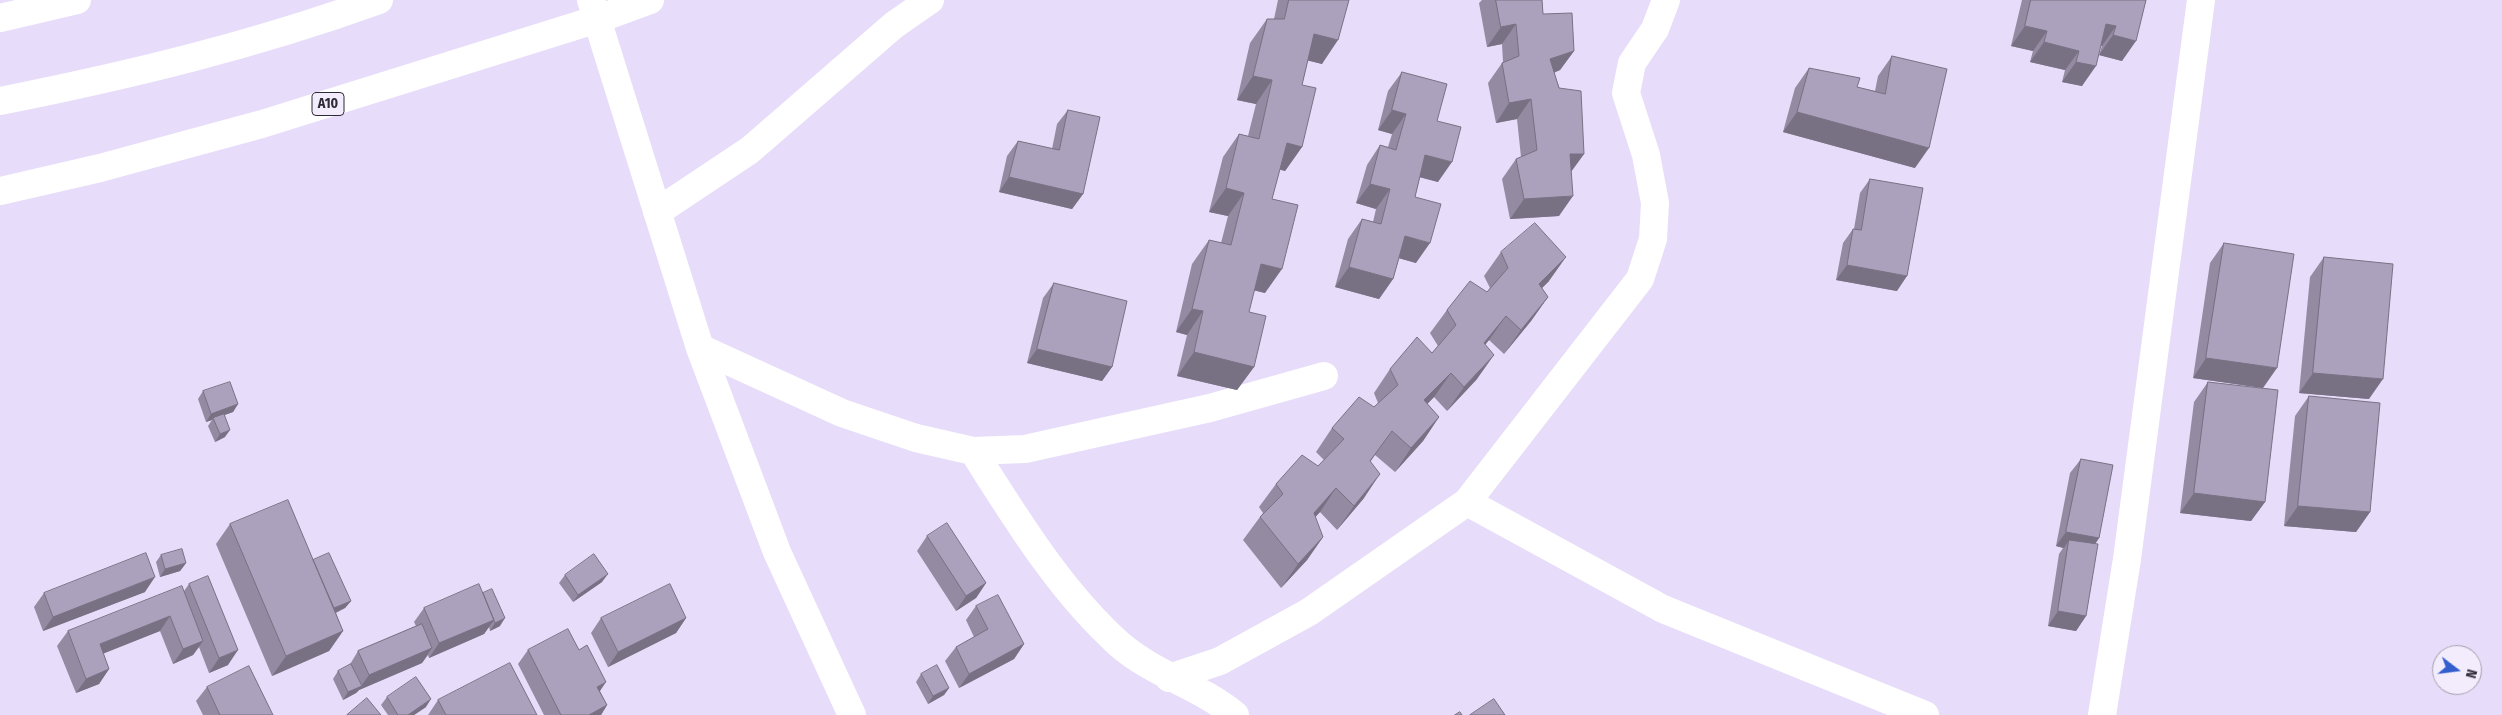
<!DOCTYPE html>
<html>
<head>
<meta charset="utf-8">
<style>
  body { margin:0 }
  #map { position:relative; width:2502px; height:715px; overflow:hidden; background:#e7dcf9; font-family:"Fira Sans Condensed",sans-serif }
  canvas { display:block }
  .north { position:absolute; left:2432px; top:645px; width:50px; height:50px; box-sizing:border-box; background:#f2ecfd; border:1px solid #a49fad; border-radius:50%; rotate:105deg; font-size:14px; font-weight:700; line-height:20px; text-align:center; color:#2f2b36 }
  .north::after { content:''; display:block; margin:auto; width:18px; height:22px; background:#335ece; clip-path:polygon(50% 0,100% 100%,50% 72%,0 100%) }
</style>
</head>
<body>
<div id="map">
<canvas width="2502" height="715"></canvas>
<div class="north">N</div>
</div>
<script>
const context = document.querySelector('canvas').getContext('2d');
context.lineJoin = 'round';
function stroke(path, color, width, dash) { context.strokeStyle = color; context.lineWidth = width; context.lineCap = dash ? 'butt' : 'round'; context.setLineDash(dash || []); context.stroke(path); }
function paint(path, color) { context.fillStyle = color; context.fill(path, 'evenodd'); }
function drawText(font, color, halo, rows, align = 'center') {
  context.font = font + ' "Fira Sans Condensed",sans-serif'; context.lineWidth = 4; context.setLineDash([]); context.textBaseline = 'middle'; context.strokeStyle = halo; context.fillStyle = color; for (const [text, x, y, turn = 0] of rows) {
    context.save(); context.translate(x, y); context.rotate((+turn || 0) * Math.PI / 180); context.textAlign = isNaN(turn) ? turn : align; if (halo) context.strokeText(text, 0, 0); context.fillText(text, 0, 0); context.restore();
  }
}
stroke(new Path2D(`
  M591,0l109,348 77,204 75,163
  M0,18l77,-18
  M657,212l93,-62 144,-125 36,-25
  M700,348l142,65 74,25 57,13 52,-2 185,-41 114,-32
  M973,451c43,67 86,139 146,193 34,30 81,42 116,71
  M1467,502l196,107 262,106
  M1169,678l51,-17 89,-49 158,-110 173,-223 13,-40 2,-36 -9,-48 -20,-62 6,-30 23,-34 11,-29
  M2102,715l25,-156 74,-559`), '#fff', 28);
stroke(new Path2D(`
  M0,101c131,-26 254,-56 379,-101
  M0,191l100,-23 162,-44 336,-105 52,-19`), '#fff', 28);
paint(new Path2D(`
  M1278,0h71l-27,64 -14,-4 -6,25v62l-17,24 -5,-2 -8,30 -7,94 -11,-3 -5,22 5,55 -17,23 -60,-14 10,-41 -11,-3 16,-68 17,-24 12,3 7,-27 -19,-4 14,-55 16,-23 9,2 8,-32 -19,-4 13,-57 17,-24h7z
  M1482,0h60l1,14 31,37 -14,19 -6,3 30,81 -13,18 -12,44 -49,3 -8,-40 14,-20 5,-2 -4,-38 -21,4 -8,-40 14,-20 1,-1 -1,-18 -15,3 -8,-44z
  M2022,0h124l-24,61 -23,-6 3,-9h-1l-19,40 -20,-4 3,-12 -35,-8 3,-11 -22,-5z
  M1892,56l23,112 -132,-36 12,-44 14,-20 48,19 18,4 3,-15z
  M1402,72l35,49 1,61 -18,-5 -5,20 1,66 -17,-5 -6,21 -14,20 -44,-12 13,-48 14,-20 11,3 3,-13 -20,-6 11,-38 13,-20 8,2 4,-13 -14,-4 10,-39z
  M1068,110l15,84 -11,15 -73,-17 8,-36 11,-15 34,8 5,-25z
  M1870,179l27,112 -61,-11 7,-37 10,-14h1l6,-36z
  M2224,243l39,145 -70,-10 17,-115z
  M1501,252l48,29 -7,7 6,9 -17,24 -27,33 -15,-14 -4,5 -8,34 -30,32 -13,-14 -7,7 12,13 -16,24 -28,31 -20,-17 -4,6 -7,37 -27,32 -17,-18 -5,5 8,20 -16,23 -26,28 -38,-48 17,-23 3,-4 -4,-6 17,-23 42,-18 6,-6 -8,-8 16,-24 42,-21 4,-4 -4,-10 16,-24 42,-16 6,-7 -8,-13 17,-23 40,-18 3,-4 -6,-12z
  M2324,257l45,142 -70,-6 11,-116z
  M1054,283l58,84 -10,14 -75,-18 16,-65z
  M2208,382l57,120 -14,19 -71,-8 14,-111z
  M203,391l35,13 -5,8 -9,3 1,22 -10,5 -7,-16 4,-6 -6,2 -8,-23z
  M2309,396l61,116 -14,20 -72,-6 11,-110z
  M2081,459l18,79 -4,6 -9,72 -10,15 -28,-5 11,-72 4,-6 -7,-2 14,-73z
  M230,524l83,36 38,41 -6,7 -9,5 7,18 -14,20 -57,25 -56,-132z
  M927,536l59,47 -10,15 -20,13 -39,-60z
  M161,555l25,8 -6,8 -20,6 -4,-15z
  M565,575l37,7 -29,20 -14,-19z
  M189,584l39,81 -19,8 -10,-26 -6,8 -20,9 -13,-33 -57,22 6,16 -10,15 -23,9 -19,-47 11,-15 116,-40z
  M145,592l-102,39 -9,-24 10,-14z
  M483,593l17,33 -10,5 -1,-4 -5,7 -55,24 -1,-3 -6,8 -63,27 -3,3 -13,7 -10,-21 5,-8 11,-5 9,-15 58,-25 -2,-4 10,-14z
  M976,606l48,38 -10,15 -55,29 -14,-27 11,-14 18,-10 -8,-17z
  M601,618h85l-10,15 -68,34 -17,-34z
  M528,650l72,41 7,14 -6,10h-57l-26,-51z
  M921,674l28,14 -5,7 -16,9 -12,-22z
  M207,687l66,28h-70l-7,-14z
  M387,697l39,10 -12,8h-26l-7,-10z
  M438,700l99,15h-109z`), '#948aa2');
paint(new Path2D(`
  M1516,24l-14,20 -15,3 14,-20z
  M2106,24l10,2 -14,20 -10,-2z
  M2025,26l22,5 -14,20 -22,-5z
  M1314,34l24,6 -16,24 -25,-6z
  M2113,35l23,6 -14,20 -23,-6z
  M2044,42l35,9 -14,19 -35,-8z
  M1574,51l-14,19 -24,9 14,-20z
  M2076,62l20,4 -14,20 -20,-4z
  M1253,76l19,4 -16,24 -19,-4z
  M1531,99l-14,20 -21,4 13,-20z
  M1392,110l14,4 -14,20 -14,-4z
  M1797,112l132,36 -14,20 -132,-36z
  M1287,143l15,4 -17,24 -15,-4z
  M1570,154h14l-14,19z
  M1425,155l27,7 -14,20 -27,-7z
  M1009,177l74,17 -11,15 -73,-17z
  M1370,184l20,5 -14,20 -20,-6z
  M1226,188l18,5 -16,23 -19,-4z
  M1573,196l-14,20 -49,3 14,-20z
  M1405,236l25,7 -14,20 -25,-7z
  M1566,257l-17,24 -27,27 17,-24z
  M1261,264l21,5 -17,24 -21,-5z
  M1847,265l60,11 -10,15 -61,-11z
  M1349,267l44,12 -14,20 -44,-12z
  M1548,297l-17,24 -27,33 17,-24z
  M1192,309l11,2 -16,24 -11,-3z
  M1506,316l-17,24 -22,27 17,-24z
  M1037,349l75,18 -10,14 -75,-18z
  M1194,352l60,15 -17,23 -60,-14z
  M1494,355l-17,24 -30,32 17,-24z
  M2206,358l71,10 -14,20 -70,-10z
  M1451,373l-17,24 -26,27 16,-24z
  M2313,373l70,6 -14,20 -70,-6z
  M238,404l-5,8 -19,7 -1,-1 -1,2 -6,2 5,-8z
  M1439,417l-16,24 -28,31 16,-24z
  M230,430l-5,7 -10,5 5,-8z
  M1380,474l-16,24 -27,32 17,-24z
  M1336,488l-16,24 -23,25 17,-24z
  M2194,493l71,9 -14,19 -71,-8z
  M2298,506l72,6 -14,20 -72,-6z
  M2066,532l33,6 -10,15 -20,-13 -5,8 -8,-2z
  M1323,537l-16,23 -26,28 17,-24z
  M186,563l-6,8 -20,6 5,-8z
  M608,574l-6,8 -29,20 5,-7z
  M155,577l-10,15 -102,39 10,-14z
  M986,583l-10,15 -20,13 10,-15z
  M351,601l-6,7 -26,12 5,-7z
  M2058,611l28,5 -10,15 -28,-5z
  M170,616l-10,15 -70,28 10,-15z
  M505,618l-5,8 -10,5 5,-8z
  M686,618l-10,15 -68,34 10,-15z
  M494,620l-10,14 -55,24 10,-15z
  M343,631l-14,20 -57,25 14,-20z
  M203,641l-10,14 -20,9 10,-15z
  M1024,644l-10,15 -55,29 10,-14z
  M432,648l-10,15 -63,27 -3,3 -13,7 5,-8 13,-6 8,-11z
  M238,650l-10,15 -19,8 10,-15z
  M109,669l-10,15 -23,9 10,-14z
  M606,682l-10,15 1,-10z
  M949,688l-5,7 -16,9 5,-8z
  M431,699l-5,8 -12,8h-6z
  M607,705l-6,10h-12z`), '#787184');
const building = new Path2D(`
  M1289,0h60l-11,40 -24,-6 -12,51 14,3 -14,59 -15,-4 -15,56 26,6 -16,64 -21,-5 -12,48 17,4 -12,51 -60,-15 9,-41 -11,-2 17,-69 22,5 13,-52 -18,-5 13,-54 20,5 13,-59 -19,-4 14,-57h17z
  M1496,0h46l1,14 29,-1 2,38 -24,8 9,29 22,3 3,63h-14l3,42 -49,3 -8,-40 21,-9 -6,-51 -22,4 -7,-40 17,-7 -3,-32 -15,3z
  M2031,0h115l-10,41 -23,-6 3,-9 -10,-2 -10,42 -20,-4 3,-11 -35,-9 3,-11 -22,-5z
  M1892,56l55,13 -18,79 -132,-36 12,-44 51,10 -3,9 28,7z
  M1402,72l45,12 -10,37 24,6 -9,35 -27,-7 -10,42 26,7 -11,39 -25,-7 -12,43 -44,-12 13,-48 19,5 9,-35 -20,-5 10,-39 16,5 10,-36 -14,-4z
  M1068,110l32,7 -17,77 -74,-17 9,-36 41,9z
  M1870,179l53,9 -16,88 -60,-11 6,-36 8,1z
  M1535,223l31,34 -27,27 9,13 -27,33 -15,-14 -22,27 10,12 -30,32 -13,-14 -27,27 15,17 -28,31 -19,-17 -22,30 10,13 -26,32 -18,-18 -22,25 9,24 -25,27 -38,-47 23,-23 -7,-10 26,-29 16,11 26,-27 -12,-11 27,-31 15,10 24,-22 -8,-16 27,-32 15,16 24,-28 -9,-15 23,-29 17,11 21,-24 -7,-16z
  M2224,243l70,11 -17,114 -71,-10z
  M2324,257l69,7 -10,115 -70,-6z
  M1054,283l73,18 -15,66 -75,-18z
  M230,382l8,22 -27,10 -8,-23z
  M2208,382l70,8 -13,112 -71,-9z
  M2309,396l71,7 -10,109 -72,-6z
  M224,414l6,16 -10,4 -7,-16z
  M2081,459l32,6 -14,73 -33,-6z
  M288,500l55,131 -57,25 -56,-132z
  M947,523l39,60 -20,13 -39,-60z
  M2069,540l29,4 -12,72 -28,-5z
  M182,549l4,14 -21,6 -4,-14z
  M146,553l9,24 -102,40 -9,-24z
  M329,553l22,48 -17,7 -21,-48z
  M594,554l14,20 -30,21 -13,-20z
  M208,576l30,74 -19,8 -30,-74z
  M479,584l15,36 -55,23 -15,-35z
  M670,584l16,34 -68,34 -17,-34z
  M182,586l21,55 -20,8 -13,-33 -70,28 9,25 -23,10 -18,-48z
  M492,589l13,29 -10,5 -12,-30z
  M998,595l26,49 -55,30 -13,-27 32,-18 -12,-23z
  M422,624l10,24 -63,27 -11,-24z
  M568,629l11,21 8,-5 19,37 -9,5 10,18 -18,10h-28l-33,-65z
  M510,663l27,52h-91l-8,-15z
  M351,664l11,22 -14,6 -10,-21z
  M937,665l12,23 -16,8 -12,-22z
  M249,666l24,49h-53l-13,-28z
  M416,677l15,22 -23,16h-10l-11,-18z
  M367,698l14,17h-34z
  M1494,699l11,16h-35z
  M1460,712l2,3h-7z`);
paint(building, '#aca1bc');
stroke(building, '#787184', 1);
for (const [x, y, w] of [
  [328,104,32]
]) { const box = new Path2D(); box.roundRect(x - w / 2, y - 11.5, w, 23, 4); context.fillStyle = '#f2ecfd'; context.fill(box); stroke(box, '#2f2b36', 1); }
drawText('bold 14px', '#2f2b36', null, [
  ["A10",328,104]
]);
</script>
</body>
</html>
